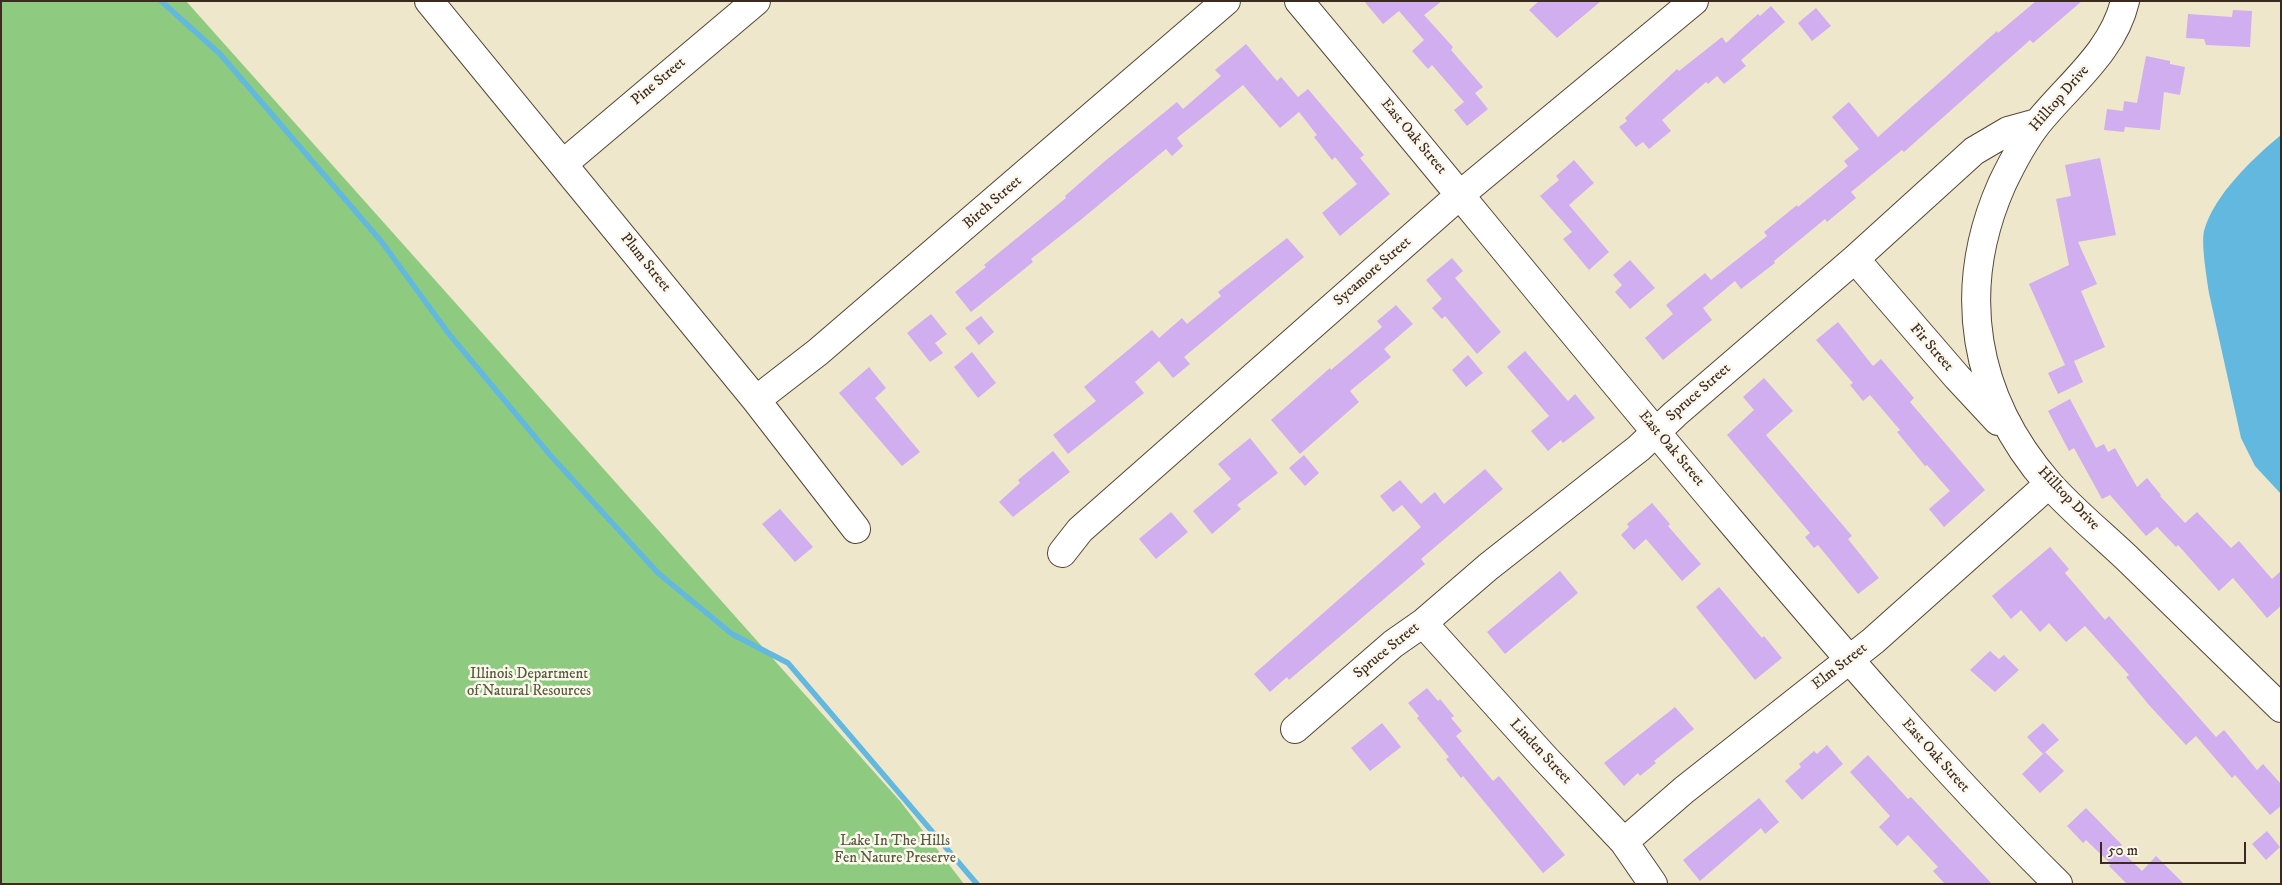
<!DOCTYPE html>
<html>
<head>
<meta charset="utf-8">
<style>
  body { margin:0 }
  #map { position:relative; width:2282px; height:885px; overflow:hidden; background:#efe7cb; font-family:"IM FELL DW Pica",serif }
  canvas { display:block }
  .frame { position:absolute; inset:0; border:2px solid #3b2a1e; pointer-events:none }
  .scale { position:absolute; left:2100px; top:842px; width:146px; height:22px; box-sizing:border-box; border:2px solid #3b2a1e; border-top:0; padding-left:6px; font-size:15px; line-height:18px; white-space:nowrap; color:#3b2a1e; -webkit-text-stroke:4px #fbf7ec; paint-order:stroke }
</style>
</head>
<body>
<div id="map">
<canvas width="2282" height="885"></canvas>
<div class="frame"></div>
<div class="scale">50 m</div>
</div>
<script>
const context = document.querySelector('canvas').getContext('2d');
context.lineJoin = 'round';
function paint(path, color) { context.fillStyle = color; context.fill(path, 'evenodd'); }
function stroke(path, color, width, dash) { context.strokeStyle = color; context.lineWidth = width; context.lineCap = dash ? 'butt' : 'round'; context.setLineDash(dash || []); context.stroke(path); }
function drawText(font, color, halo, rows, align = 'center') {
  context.font = font + ' "IM FELL DW Pica",serif'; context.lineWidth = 5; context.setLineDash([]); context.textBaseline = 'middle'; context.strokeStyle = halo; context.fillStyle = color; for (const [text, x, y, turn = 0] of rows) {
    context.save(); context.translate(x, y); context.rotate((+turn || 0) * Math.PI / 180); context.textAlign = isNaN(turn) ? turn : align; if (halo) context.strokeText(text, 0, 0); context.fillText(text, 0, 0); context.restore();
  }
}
paint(new Path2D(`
  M1,1h185l714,800 64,83h-963z`), '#8ecb80');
paint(new Path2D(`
  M2281,135v359l-26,-28 -14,-28 -32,-145c-2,-15 -8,-48 -5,-62 10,-36 49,-73 77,-96z`), '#62b8df');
stroke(new Path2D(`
  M161,1l59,53 161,187 68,93 102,122 107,117 74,61 56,29 189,221`), '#62b8df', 5.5);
paint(new Path2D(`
  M1364,1h78l-18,14 29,32 -2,3 32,37 -8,6 13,16 -21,17 -13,-16 10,-8 -32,-37 -4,4 -16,-18 12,-11 -25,-29 -16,13z
  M1539,1h62l-44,37 -28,-28z
  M2036,1h46l-49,42 -3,-3 -126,112 -2,-2 -51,42 5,6 -29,24 -2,-3 -51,42 1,2 -34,26 -6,-8 -32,27 9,12 -49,40 -18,-22 28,-24 -7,-9 39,-32 6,7 56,-44 -3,-4 33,-27 1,2 50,-41 -4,-5 15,-12 -27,-32 17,-15 29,35 119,-106 1,2z
  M1771,6l14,16 -44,38 5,6 -22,18 -7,-8 -9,8 -2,-2 -44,38 9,11 -22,18 -6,-7 -7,5 -17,-20 8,-6 -2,-3 52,-49 2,2 43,-34 4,6 32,-29 2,2z
  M1816,8l15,18 -19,15 -14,-18z
  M2233,10l19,1 -2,36 -44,-2 -2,-6 -18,-1 2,-24 44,3z
  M1246,44l31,37 4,-4 17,20 10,-8 56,66 -4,3 30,36 -50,42 -18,-23 35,-29 -22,-27 -3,3 -18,-23 3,-2 -18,-23 -19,16 -37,-43 -66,53 6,8 -11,10 -6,-7 -83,69 -52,41 2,3 -62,50 -16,-20 31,-25 -2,-2 82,-67 -1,-2 40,-35 72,-59 6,7 38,-33 -6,-6z
  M2146,56l24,5v3l15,3 -5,28 -16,-3 -4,38 -35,-3 -1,5 -20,-2 3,-21 16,2 1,-10 13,2z
  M2100,158l16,77 -38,7 19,42 -16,7 24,56 -31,14 9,21 -25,12 -10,-21 17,-8 -36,-81 40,-19 -13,-66 15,-3 -6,-31z
  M1574,160l20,23 -25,22 40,47 -20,18 -26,-31 9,-7 -32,-36 19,-16 -3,-4z
  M1287,238l17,19 -120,100 6,7 -17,14 -14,-17 -24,21 9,11 -76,61 -15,-19 43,-34 -12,-14 68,-57 7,8 23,-20 5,6 34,-28 -3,-4z
  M1452,258l11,13 -8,7 46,54 -24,22 -32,-38 -3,3 -10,-11 10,-9 -16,-19z
  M1630,260l25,28 -25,21 -15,-17 7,-7 -9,-10z
  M1396,305l17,19 -29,25 7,8 -41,34 9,11 -59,52 -29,-34 59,-52 1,2 51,-43 -5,-6z
  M931,314l16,20 -12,9 8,10 -13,9 -23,-29z
  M981,316l13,16 -15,13 -14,-17z
  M1838,322l35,44 8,-7 33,39 -4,4 75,88 -41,37 -15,-18 21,-18 -23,-26 -2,1 -28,-34 3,-2 -30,-35 -7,6 -13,-16 3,-2 -37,-43z
  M1525,351l43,50 7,-7 20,24 -32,25 -2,-3 -13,11 -17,-20 18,-15 -42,-49z
  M972,352l24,31 -18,15 -24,-31z
  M1468,355l15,18 -17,14 -14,-17z
  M869,367l17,21 -11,10 45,54 -18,14 -63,-73z
  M1764,378l29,33 -27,24 86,101 -4,3 31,39 -21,16 -40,-49 -4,3 -9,-11 5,-4 -83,-98 27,-25 -11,-13z
  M2070,399l26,49 8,-4 4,8 7,-4 22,39 10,-9 14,17 -1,1 25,27 12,-11 34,36 8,-7 33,38 9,-8v35l-14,12 -34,-40 -14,13 -41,-46 -2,2 -19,-20 -11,9 -36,-41 -8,4 -28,-51 -5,3 -21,-40z
  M1250,438l28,35 -41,32 4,4 -29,25 -19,-23 38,-32 -13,-15z
  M1053,451l17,21 -57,45 -14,-15 21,-19 -2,-3z
  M1304,455l15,18 -14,13 -16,-18z
  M1485,469l18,20 -82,70 4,5 -136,116 -2,-3 -17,15 -16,-18 167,-147 -19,-22 -9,7 -13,-16 20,-16 21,24 14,-12 9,12z
  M1652,503l18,21 -2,2 33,38 -19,17 -36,-42 -12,11 -13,-15 8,-8 -2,-3z
  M780,509l33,38 -18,15 -33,-38z
  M1171,512l17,20 -32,27 -17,-20z
  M2050,547l19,22 -4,4 40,47 4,-4 107,121 8,-7 33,40 6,-6 18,20v22l-11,9 -35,-40 -3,3 -36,-42 -10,9 -37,-40 -23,-28 3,-2 -44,-49 -19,16 -17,-19 -9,9 -19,-22 -10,9 -19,-23z
  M1560,571l18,22 -73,61 -18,-22z
  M1719,587l43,51 2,-2 18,22 -27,22 -59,-73z
  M1990,651l9,8 5,-4 15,15 -24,22 -25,-22z
  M1427,688l11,13 2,-2 14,17 -3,2 11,13 -6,5 37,45 6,-5 66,79 -22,18 -80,-97 -2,2 -15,-19 3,-2 -32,-39 2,-2 -11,-13z
  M1675,707l19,22 -40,32 2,2 -16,13 -2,-3 -14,13 -20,-23z
  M1382,723l19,24 -31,24 -19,-23z
  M2043,723l16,17 -16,14 -16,-17z
  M1827,745l16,19 -41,36 -17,-19 16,-14 -2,-3 15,-13 3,3z
  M2045,752l19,19 -24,22 -18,-19z
  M1868,755l40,44 3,-2 81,87h-47l-12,-13 5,-4 -30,-32 -11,11 -18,-19 11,-11 -40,-44z
  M1759,798l20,24 -14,12 -4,-6 -61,53 -17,-21z
  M2086,808l36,37 -3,4 23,22 14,-15 28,28h-57l-18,-18 2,-2 -25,-24 -3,3 -16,-17z
  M2267,831l13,16 -14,13 -14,-16z`), '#d0aeef');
const minor = new Path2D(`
  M429,1l327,399 100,129
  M1299,1c144,172 285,347 430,518 106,125 212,249 329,365
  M2125,1c-12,51 -57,84 -88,123 -14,18 -25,39 -35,60 -47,106 -29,213 47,300 25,28 55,52 82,78 50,49 100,97 150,146
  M563,164l193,-163
  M1855,259l102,118 41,44
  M756,400l62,-48 408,-351
  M1062,553l18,-23 381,-336 233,-193
  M1423,623l120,133 81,86 29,42
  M1295,729l98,-85 30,-21 65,-56 151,-119 36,-34 180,-155 119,-108 34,-20 29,-8
  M1624,842l60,-52 189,-149 176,-157`);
stroke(minor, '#564638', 30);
stroke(minor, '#fff', 28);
drawText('15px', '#3b2a1e', '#fbf7ec', [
  ["Pine Street",659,82,-40],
  ["Hilltop Drive",2060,99,-49],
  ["East Oak Street",1413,137,50],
  ["Birch Street",993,203,-41],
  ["Plum Street",645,263,51],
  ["Sycamore Street",1373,272,-41],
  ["Fir Street",1931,348,49],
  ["Spruce Street",1699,393,-41],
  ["East Oak Street",1671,449,50],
  ["Hilltop Drive",2068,499,46],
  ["Spruce Street",1387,651,-39],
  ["Elm Street",1840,667,-38],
  ["Linden Street",1540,752,47],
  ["East Oak Street",1935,756,48]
]);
drawText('15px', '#545a3b', '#fbf7ec', [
  ["Illinois Department",529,675],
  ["of Natural Resources",529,692],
  ["Lake In The Hills",895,842],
  ["Fen Nature Preserve",895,859]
]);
</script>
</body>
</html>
